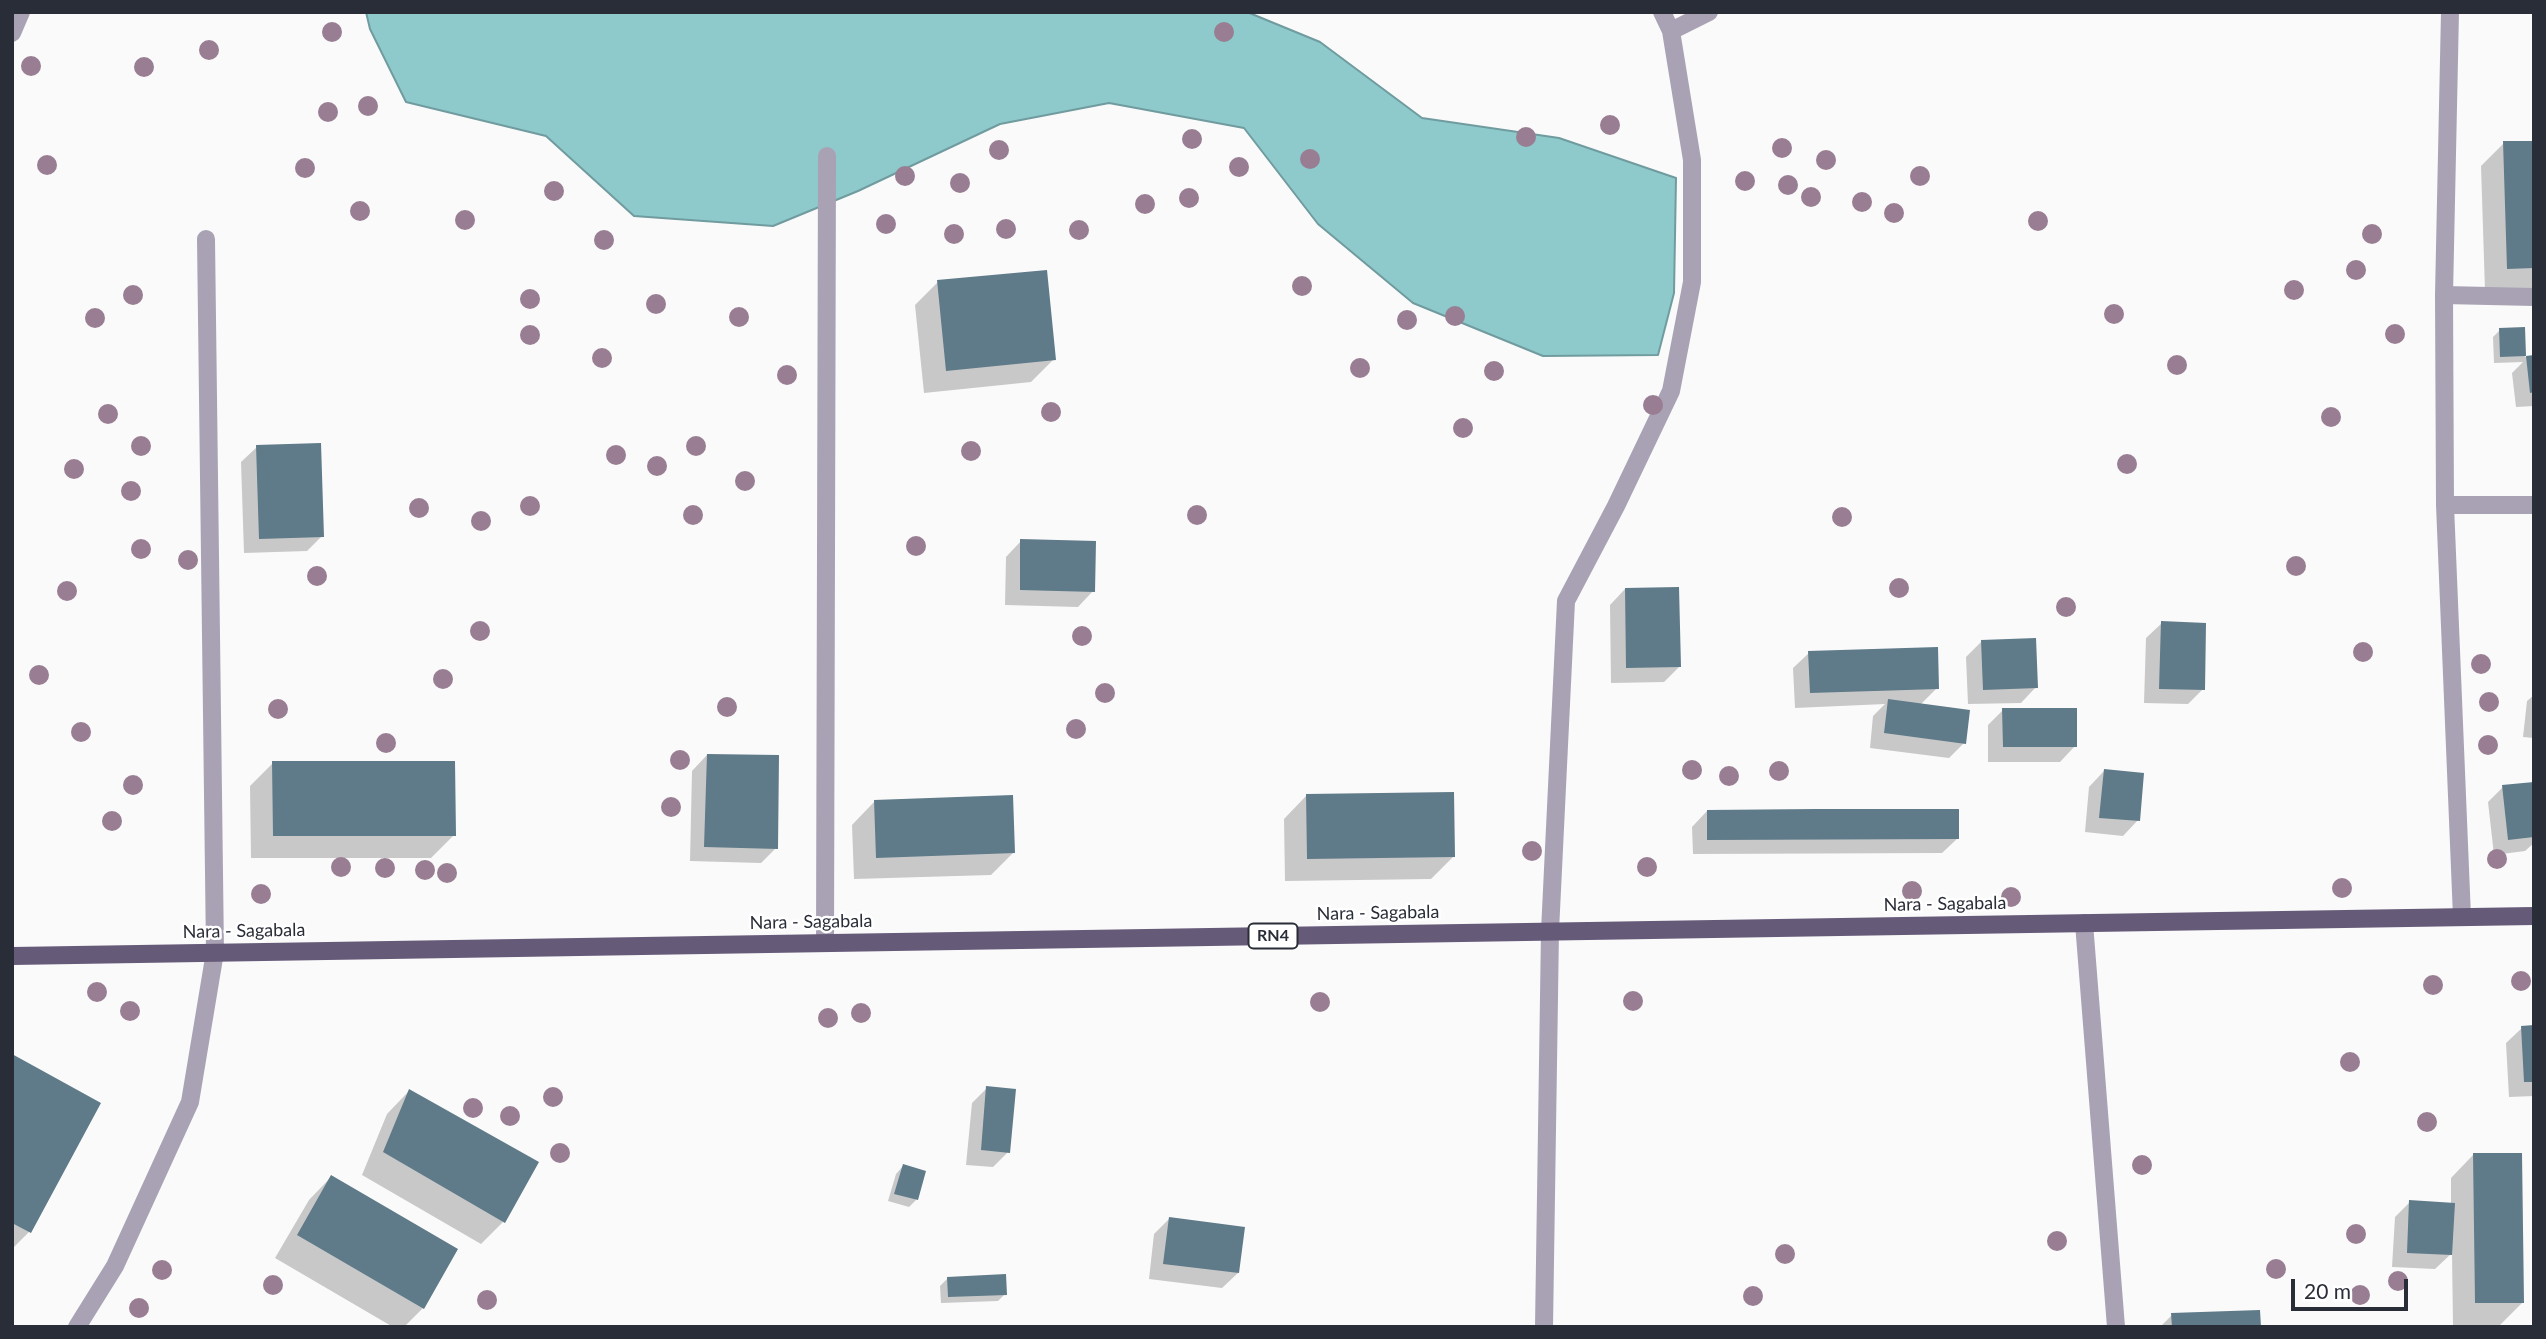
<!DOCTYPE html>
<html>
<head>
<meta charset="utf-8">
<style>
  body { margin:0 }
  #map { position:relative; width:2546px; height:1339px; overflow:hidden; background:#fafafa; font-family:Lato,sans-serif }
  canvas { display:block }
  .frame { position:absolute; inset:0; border:14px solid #292d37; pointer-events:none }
  .scale { position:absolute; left:2291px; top:1279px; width:117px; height:32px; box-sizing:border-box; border:4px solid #292d37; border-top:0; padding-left:9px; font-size:21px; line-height:24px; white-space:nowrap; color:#292d37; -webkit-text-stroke:5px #fff; paint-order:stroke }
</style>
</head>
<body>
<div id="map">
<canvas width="2546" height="1339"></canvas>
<div class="frame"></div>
<div class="scale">20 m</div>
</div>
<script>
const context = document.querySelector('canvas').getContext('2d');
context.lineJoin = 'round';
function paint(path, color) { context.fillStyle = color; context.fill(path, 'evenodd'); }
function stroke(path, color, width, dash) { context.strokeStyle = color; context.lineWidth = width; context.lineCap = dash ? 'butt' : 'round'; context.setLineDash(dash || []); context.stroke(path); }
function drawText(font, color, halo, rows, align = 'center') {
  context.font = font + ' Lato,sans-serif'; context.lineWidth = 5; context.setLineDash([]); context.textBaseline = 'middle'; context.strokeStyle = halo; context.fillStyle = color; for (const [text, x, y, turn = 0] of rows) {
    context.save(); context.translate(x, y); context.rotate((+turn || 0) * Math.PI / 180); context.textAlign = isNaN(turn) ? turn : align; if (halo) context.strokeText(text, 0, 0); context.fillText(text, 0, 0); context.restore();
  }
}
const water = new Path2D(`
  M366,12h881l73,30 102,76 137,20 117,40 -2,115 -16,62 -115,1 -130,-53 -95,-79 -74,-96 -135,-25 -109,21 -142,67 -85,35 -139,-10 -88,-80 -140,-34 -36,-73z`);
paint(water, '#8ecacb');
stroke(water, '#709b9f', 2);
paint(new Path2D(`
  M2534,142v148l-49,1 -4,-125 23,-23z
  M938,282l116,77 -23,23 -107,11 -9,-88z
  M2524,329l1,28h9v49l-18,1 -4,-34 11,-11 -29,1 -1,-26 7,-7z
  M257,447l65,89 -15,15 -63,2 -3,-91z
  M1021,541l72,50 -15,16 -73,-2 1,-48z
  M1625,589l54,78 -15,15 -53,1 -1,-78z
  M2162,623l41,66 -15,15 -44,-1 2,-65z
  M1981,642l55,45 -15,16 -53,1 -2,-47z
  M1809,653l128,35 -17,17 44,38 -15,15 -79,-10 3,-32 12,-12 -90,4 -2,-40z
  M2534,695v43l-11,-1 4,-36z
  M2003,710l72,36 -15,16h-72v-37z
  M707,755l69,93 -15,15 -71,-2 2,-90z
  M273,763l181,72 -23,23h-180l-1,-72z
  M2104,771l34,49 -15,16 -38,-4 4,-45z
  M2534,784v59l-9,8 -31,4 -6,-53 15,-15z
  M1306,796l148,60 -23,23 -146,2 -1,-62z
  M874,802l140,50 -23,23 -137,4 -2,-54z
  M1707,811l251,27 -16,15 -249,1 -1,-27z
  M2534,1027v69l-25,1 -3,-54 16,-15z
  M12,1056l87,48 -70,128 -17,17z
  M987,1088l21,64 -15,15 -27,-2 6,-62z
  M409,1091l94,131 -22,22 -119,-69 25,-61z
  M2473,1155l50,147 -23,23h-47l-1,-72 -17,16 -43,-2 3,-50 15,-15 41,3v-27z
  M903,1166l13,34 -7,7 -21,-6 8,-27z
  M331,1177l92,131 -19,19h-11l-118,-69 34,-58z
  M1169,1219l69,54 -16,15 -73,-9 5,-45z
  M948,1278l57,16 -7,7 -57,2 -1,-17z
  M2172,1315l87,12h-99z`), '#0003');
paint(new Path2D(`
  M2503,141h31v127l-27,1z
  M1047,270l9,90 -110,11 -9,-91z
  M2525,327l1,29 -26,1 -1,-29z
  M2534,355v37l-4,1 -4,-37z
  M321,443l3,94 -65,2 -3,-94z
  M1020,539l76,2 -1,51 -75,-2z
  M1679,587l2,80 -55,1 -1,-80z
  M2161,621l45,2 -1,67 -46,-1z
  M2036,638l2,50 -55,2 -2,-50z
  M1938,647l1,42 -129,4 -2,-42z
  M1888,699l82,11 -4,34 -82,-11z
  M2002,708h75v39h-74z
  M707,754l72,1 -1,94 -74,-2z
  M272,761h183l1,75h-183z
  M2104,769l40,4 -4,48 -41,-3z
  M2534,782v55l-26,3 -6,-55z
  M1454,792l1,65 -148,2 -1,-65z
  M1013,795l2,58 -139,5 -2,-58z
  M1816,809h143v30l-252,1v-30z
  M2534,1025v57h-10l-3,-56z
  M12,1054l89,49 -70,130 -19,-10z
  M986,1086l30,3 -6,64 -29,-3z
  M409,1089l130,73 -34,61 -122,-71z
  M2473,1153h49l2,150h-49z
  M903,1164l23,7 -8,29 -24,-6z
  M331,1175l127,74 -34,60 -127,-74z
  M2409,1200l46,3 -3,52 -45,-2z
  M1169,1217l76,10 -6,46 -76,-9z
  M1006,1274l1,21 -59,2 -1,-20z
  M2260,1310l1,17h-89l-1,-14z`), '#5f7a88');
stroke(new Path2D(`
  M2450,12l-6,283 1,210 17,412
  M1671,31l38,-19
  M12,33l9,-21
  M2444,295l90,2
  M2445,505h89
  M2084,923l32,404
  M825,943l2,-787
  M77,1327l38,-61 75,-164 25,-150 -9,-713
  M1544,1327l6,-396 16,-330 50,-95 55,-115 21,-109v-122l-21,-129 -9,-19`), '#a9a2b4', 18);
stroke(new Path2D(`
  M12,956l2522,-40`), '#665a79', 18);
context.fillStyle = '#997e93';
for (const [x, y] of [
  [332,32],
  [1224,32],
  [209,50],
  [31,66],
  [144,67],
  [368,106],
  [328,112],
  [1610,125],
  [1526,137],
  [1192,139],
  [1782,148],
  [999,150],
  [1310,159],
  [1826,160],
  [47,165],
  [1239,167],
  [305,168],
  [905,176],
  [1920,176],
  [1745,181],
  [960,183],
  [1788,185],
  [554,191],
  [1811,197],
  [1189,198],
  [1862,202],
  [1145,204],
  [360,211],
  [1894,213],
  [465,220],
  [2038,221],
  [886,224],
  [1006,229],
  [1079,230],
  [954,234],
  [2372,234],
  [604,240],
  [2356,270],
  [1302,286],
  [2294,290],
  [133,295],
  [530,299],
  [656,304],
  [2114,314],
  [1455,316],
  [739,317],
  [95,318],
  [1407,320],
  [2395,334],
  [530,335],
  [602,358],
  [2177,365],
  [1360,368],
  [1494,371],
  [787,375],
  [1653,405],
  [1051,412],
  [108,414],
  [2331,417],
  [1463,428],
  [141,446],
  [696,446],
  [971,451],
  [616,455],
  [2127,464],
  [657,466],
  [74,469],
  [745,481],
  [131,491],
  [530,506],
  [419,508],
  [693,515],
  [1197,515],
  [1842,517],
  [481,521],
  [916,546],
  [141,549],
  [188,560],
  [2296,566],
  [317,576],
  [1899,588],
  [67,591],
  [2066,607],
  [480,631],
  [1082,636],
  [2363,652],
  [2481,664],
  [39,675],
  [443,679],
  [1105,693],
  [2489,702],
  [727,707],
  [278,709],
  [1076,729],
  [81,732],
  [386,743],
  [2488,745],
  [680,760],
  [1692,770],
  [1779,771],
  [1729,776],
  [133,785],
  [671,807],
  [112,821],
  [1532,851],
  [2497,859],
  [341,867],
  [1647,867],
  [385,868],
  [425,870],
  [447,873],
  [2342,888],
  [1912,891],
  [261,894],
  [2011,897],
  [2521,981],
  [2433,985],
  [97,992],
  [1633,1001],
  [1320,1002],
  [130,1011],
  [861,1013],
  [828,1018],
  [2350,1062],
  [553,1097],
  [473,1108],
  [510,1116],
  [2427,1122],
  [560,1153],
  [2142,1165],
  [2356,1234],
  [2057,1241],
  [1785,1254],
  [2276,1269],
  [162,1270],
  [2398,1281],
  [273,1285],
  [2360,1295],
  [1753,1296],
  [487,1300],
  [139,1308]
]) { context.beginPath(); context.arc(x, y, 10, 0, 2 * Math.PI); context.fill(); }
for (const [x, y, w] of [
  [1273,936,49]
]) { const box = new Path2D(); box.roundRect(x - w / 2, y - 12.5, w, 25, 5); context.fillStyle = '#fff'; context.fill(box); stroke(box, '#292d37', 2); }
drawText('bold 16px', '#292d37', null, [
  ["RN4",1273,936]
]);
drawText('18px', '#292d37', '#fff', [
  ["Nara - Sagabala",1945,904,-1],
  ["Nara - Sagabala",1378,913,-1],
  ["Nara - Sagabala",811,922,-1],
  ["Nara - Sagabala",244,931,-1]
]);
</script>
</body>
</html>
